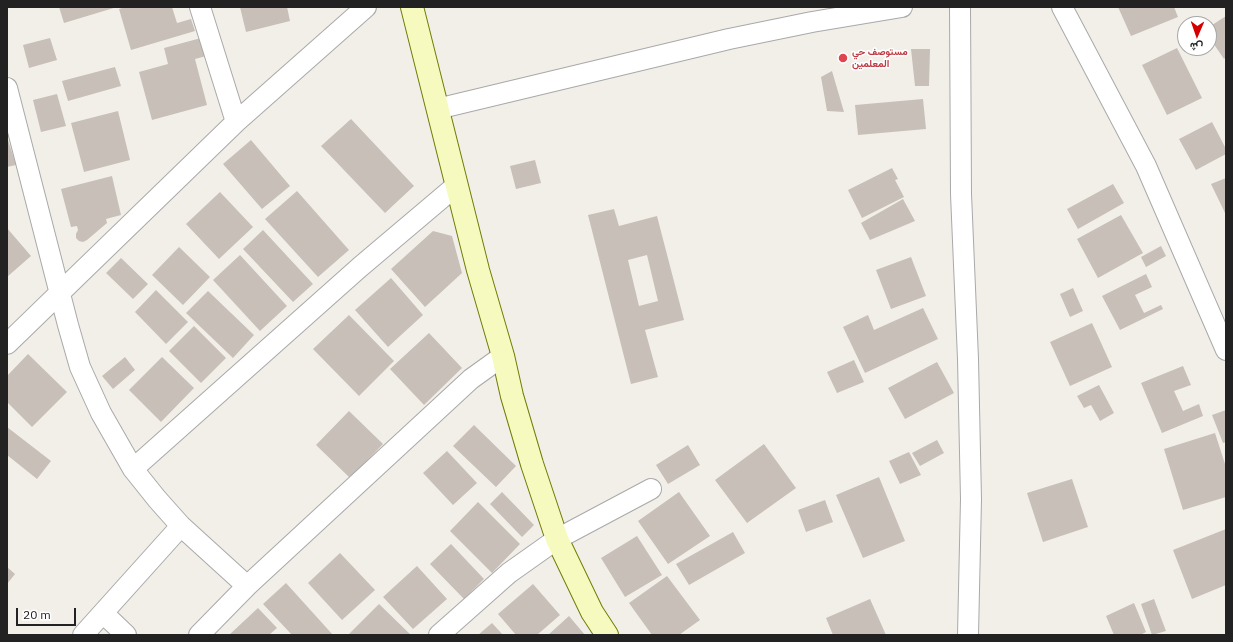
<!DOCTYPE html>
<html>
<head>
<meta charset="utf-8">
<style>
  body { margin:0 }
  #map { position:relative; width:1233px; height:642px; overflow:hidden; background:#f2efe9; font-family:"IBM Plex Sans",Vazirmatn,sans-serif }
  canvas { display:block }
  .frame { position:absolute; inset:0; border:8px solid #222; pointer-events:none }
  .north { position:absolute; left:1177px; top:16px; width:40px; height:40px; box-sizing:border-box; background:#fff; border:1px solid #a7a7a7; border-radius:50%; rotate:182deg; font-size:11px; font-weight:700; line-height:16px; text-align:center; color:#222 }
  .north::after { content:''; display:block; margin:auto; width:14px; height:18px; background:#d40000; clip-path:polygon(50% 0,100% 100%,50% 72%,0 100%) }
  .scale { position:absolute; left:16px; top:608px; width:60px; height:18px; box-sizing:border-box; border:2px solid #222; border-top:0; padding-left:5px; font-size:12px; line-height:14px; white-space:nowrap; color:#222; -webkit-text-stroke:3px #fff; paint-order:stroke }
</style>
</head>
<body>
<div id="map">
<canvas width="1233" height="642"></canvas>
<div class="frame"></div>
<div class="north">ش</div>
<div class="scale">20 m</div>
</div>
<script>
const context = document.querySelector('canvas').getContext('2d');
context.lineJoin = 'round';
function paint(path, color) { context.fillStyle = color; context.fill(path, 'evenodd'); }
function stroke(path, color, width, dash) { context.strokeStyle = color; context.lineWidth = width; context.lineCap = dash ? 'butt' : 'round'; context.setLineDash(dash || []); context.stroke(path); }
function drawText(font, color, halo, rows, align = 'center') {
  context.font = font + ' "IBM Plex Sans",Vazirmatn,sans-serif'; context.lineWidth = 3; context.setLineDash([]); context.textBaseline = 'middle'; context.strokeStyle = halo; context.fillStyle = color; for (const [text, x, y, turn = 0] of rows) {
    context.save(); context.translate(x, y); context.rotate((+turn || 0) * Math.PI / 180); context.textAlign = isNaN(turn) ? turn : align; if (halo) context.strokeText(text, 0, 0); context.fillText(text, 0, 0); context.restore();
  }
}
paint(new Path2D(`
  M59,7h58l-53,16z
  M125,7h47l5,16 14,-4 4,12 -64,19 -12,-41z
  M240,7h47l3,14 -44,11z
  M1118,7h56l4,10 -47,19z
  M1226,16v41l-2,2 -15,-22v-10z
  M50,38l7,22 -28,8 -6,-23z
  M201,38l5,18 -11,3 12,46 -55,15 -13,-48 29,-8 -4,-16z
  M1177,48l25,50 -35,17 -25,-50z
  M911,49h19l-1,37h-14z
  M115,67l6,19 -53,15 -6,-20z
  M832,71l12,41 -17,-1 -6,-34z
  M57,94l9,32 -25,6 -8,-32z
  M923,99l3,30 -68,6 -3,-30z
  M118,111l12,49 -46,12 -13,-49z
  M351,119l63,67 -29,27 -64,-67z
  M1212,122l14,27v5l-30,16 -17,-31z
  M7,137l9,28 -9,2z
  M251,140l39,46 -28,23 -39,-45z
  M535,160l6,23 -25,6 -6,-23z
  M892,168l6,11 -3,1 9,17 -42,21 -14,-28z
  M112,176l9,39 -15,4 1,4 -20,17 -4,2 -4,-1 -3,-3v-4l2,-4 -1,-4 -6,1 -10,-38z
  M1226,178v37l-15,-31z
  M1113,184l11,19 -46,26 -11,-20z
  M297,191l52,59 -31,27 -53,-58z
  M220,192l33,35 -34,32 -33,-35z
  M903,199l12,22 -45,19 -9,-17z
  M614,209l5,17 38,-10 27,104 -39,10 13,47 -27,7 -43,-169zM647,255l11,46 -19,5 -11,-46z
  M1121,215l22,38 -45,25 -21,-39z
  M7,228l24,28 -24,21z
  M263,230l50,54 -20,18 -50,-53z
  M433,231l19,5 10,37 -37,34 -34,-38z
  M1161,246l5,10 -20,11 -5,-10z
  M179,247l31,30 -27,28 -31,-30z
  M240,255l47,51 -27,25 -47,-51z
  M911,257l15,39 -35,13 -15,-39z
  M121,258l27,26 -15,15 -27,-26z
  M1146,274l6,13 -17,8 9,18 17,-8 2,4 -43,21 -18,-34z
  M391,278l32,37 -35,32 -33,-37z
  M1073,288l10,23 -13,6 -10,-23z
  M156,290l32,32 -22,22 -31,-32z
  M208,291l46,44 -21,23 -47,-45z
  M923,308l15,31 -73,34 -22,-46 25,-12 6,15z
  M349,315l45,46 -35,35 -46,-47z
  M1092,323l20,44 -42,19 -20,-44z
  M194,326l32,32 -25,25 -32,-32z
  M429,333l33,35 -38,37 -34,-36z
  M28,354l39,38 -35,35 -25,-25v-26z
  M125,357l10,13 -22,19 -11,-13z
  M162,357l32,31 -33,34 -32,-32z
  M854,360l10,22 -27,11 -10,-21z
  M937,362l17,31 -49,26 -17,-31z
  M1183,366l8,19 -17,6 9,20 16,-7 4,12 -41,17 -21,-50z
  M1099,385l15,28 -14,8 -9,-16 -7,3 -7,-12z
  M1226,410v32l-3,1 -11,-28z
  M349,411l34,33 -33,34 -34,-33z
  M474,425l42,41 -20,21 -43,-41z
  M7,427l44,34 -14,18 -30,-24z
  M1215,433l11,34v30l-43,13 -19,-61z
  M937,440l7,13 -24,13 -8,-13z
  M764,444l32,44 -49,35 -32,-43z
  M688,445l12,20 -32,19 -12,-19z
  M447,451l30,32 -24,22 -30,-32z
  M909,452l12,23 -21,9 -11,-23z
  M879,477l26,64 -42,17 -27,-63z
  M1072,479l16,48 -45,15 -16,-49z
  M502,492l32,33 -12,12 -32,-33z
  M679,492l31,44 -42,28 -30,-43z
  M825,500l8,22 -27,10 -8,-22z
  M478,502l42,42 -28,29 -42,-42z
  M1226,529v56l-34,14 -19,-49z
  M733,532l12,21 -56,32 -13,-21z
  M637,536l25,39 -37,22 -24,-39z
  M451,544l33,35 -20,20 -34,-35z
  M340,553l35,37 -33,30 -34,-37z
  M417,566l30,33 -34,30 -30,-32z
  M7,567l8,7 -8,10z
  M667,576l33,44 -21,15h-27l-23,-32z
  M286,583l47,52h-41l-29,-31z
  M533,584l27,31 -23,20h-21l-18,-21z
  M870,599l16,36h-53l-7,-17z
  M1154,599l12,32 -14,4 -11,-31z
  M1134,603l12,29 -6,3h-26l-8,-19z
  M379,604l32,31h-63z
  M258,608l19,20 -8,7h-40z
  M569,616l16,19h-37z
  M492,623l11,12h-25z`), '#c7bfb8');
const street = new Path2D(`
  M200,7l36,115
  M960,7l1,187 7,165 3,140 -3,136
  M1062,7l84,159 80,184
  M7,88l61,237 12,42 21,46 32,56 24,30 24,27 66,60
  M437,109l292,-70 83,-17 90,-15
  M7,344l229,-222 130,-115
  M133,469l227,-202 97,-82
  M103,613l23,22
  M83,635l98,-109
  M199,635l48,-49 224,-207 32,-23
  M439,635l70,-62 48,-34 94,-50`);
const secondary = new Path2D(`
  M412,7l66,263 25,86 9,40 20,68 25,75 35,73 15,23`);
stroke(street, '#a9a9a9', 22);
stroke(secondary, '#707d05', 24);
stroke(street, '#fff', 20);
stroke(secondary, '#f7fabf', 22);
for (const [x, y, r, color] of [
  [843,58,5,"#e0444e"]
]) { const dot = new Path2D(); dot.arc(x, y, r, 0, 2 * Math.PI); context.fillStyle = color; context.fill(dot); stroke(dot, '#fff', 1.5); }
drawText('bold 10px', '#be3a42', '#fff', [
  ["مستوصف حي",852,52],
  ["المعلمين",852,64]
], 'left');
</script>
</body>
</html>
